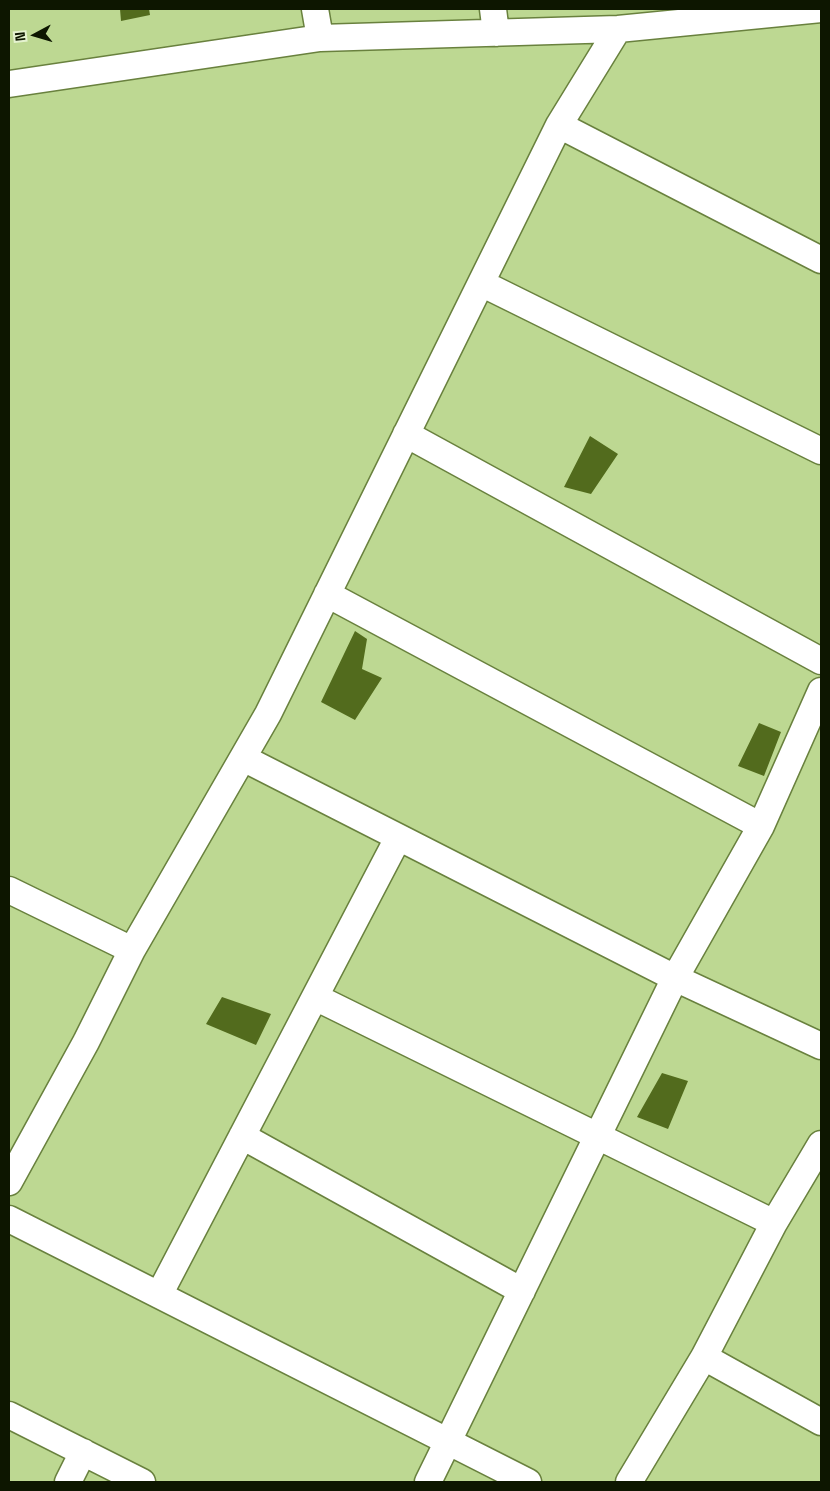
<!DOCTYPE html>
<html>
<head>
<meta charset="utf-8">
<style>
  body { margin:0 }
  #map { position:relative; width:830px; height:1491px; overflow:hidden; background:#bdd892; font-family:"Space Grotesk",sans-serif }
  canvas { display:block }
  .frame { position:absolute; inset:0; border:10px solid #0d1600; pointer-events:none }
  .north { position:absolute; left:10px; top:10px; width:50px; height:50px; -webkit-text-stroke:4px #e5f3d0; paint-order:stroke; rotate:264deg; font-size:14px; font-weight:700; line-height:20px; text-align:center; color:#0d1600 }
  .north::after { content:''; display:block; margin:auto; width:18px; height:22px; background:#0d1600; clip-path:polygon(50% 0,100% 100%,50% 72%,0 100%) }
</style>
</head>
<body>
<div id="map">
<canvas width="830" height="1491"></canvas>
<div class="frame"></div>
<div class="north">N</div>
</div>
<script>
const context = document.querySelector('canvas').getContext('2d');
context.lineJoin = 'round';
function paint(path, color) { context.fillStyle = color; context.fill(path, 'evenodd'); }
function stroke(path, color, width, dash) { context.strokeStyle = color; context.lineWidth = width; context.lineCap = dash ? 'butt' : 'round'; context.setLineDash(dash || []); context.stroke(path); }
paint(new Path2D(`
  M120,9h29l1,6 -29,6z
  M590,436l28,18 -27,40 -27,-7z
  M355,631l12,8 -5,30 20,9 -27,42 -34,-18z
  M759,723l22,9 -17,44 -26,-10z
  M222,997l49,17 -15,31 -50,-21z
  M662,1073l26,8 -20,48 -31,-12z`), '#526b1d');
const street = new Path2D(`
  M315,9l5,29
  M493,9l3,24
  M9,84l311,-46 298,-9 203,-20
  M559,125l262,135
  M481,283l340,168
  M406,434l415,227
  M327,594l434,232
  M243,758l432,220 146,68
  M9,890l123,60
  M315,997l459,226
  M242,1136l280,155
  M9,1182l77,-140 46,-92 136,-236 291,-589 59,-96
  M9,1219l519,263
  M159,1295l239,-457
  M704,1357l117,65
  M9,1415l133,67
  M68,1482l15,-30
  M428,1482l247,-504 86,-152 60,-135
  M629,1482l75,-125 70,-134 47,-79`);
stroke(street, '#69813e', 29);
stroke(street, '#fff', 26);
</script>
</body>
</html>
